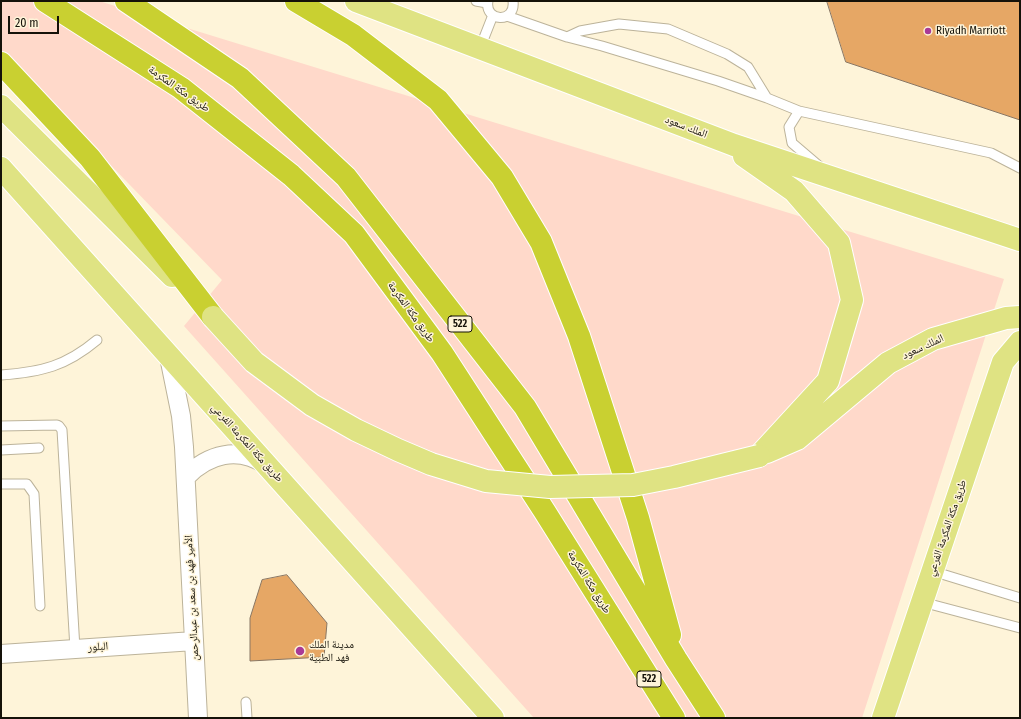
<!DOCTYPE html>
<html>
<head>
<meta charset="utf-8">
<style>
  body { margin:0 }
  #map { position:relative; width:1021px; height:719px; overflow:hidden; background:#fef4d9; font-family:"Fira Sans Condensed",sans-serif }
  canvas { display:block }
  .frame { position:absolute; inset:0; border:2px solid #151209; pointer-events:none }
  .scale { position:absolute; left:8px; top:16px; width:51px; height:18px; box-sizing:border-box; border:2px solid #151209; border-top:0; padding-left:5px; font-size:12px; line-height:14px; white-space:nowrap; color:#151209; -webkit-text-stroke:3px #fef4d9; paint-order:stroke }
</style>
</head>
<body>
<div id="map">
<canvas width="1021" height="719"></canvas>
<div class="frame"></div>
<div class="scale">20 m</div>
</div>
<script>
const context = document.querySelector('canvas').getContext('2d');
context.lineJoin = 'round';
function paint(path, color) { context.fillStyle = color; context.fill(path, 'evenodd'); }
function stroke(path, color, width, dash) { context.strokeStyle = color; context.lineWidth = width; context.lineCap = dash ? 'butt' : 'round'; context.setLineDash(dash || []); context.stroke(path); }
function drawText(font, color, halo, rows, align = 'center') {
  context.font = font + ' "Fira Sans Condensed","Noto Naskh Arabic",sans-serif'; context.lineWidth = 3; context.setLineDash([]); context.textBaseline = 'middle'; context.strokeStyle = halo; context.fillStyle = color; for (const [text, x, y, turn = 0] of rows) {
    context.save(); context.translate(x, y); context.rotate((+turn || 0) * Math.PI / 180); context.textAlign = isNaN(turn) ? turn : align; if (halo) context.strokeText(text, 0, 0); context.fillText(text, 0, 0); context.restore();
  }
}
paint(new Path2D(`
  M1,1h98l905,278 -142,439h-328l-350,-392 38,-46 -221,-228z`), '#ffd9ca');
const building = new Path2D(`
  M827,1h193v119l-174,-58z
  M287,575l40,48 -3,34 -74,4v-43l12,-38z`);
paint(building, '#e6a765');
stroke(building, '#897663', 1);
const lane = new Path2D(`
  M476,1l11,2
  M488,1c-4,21 28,23 25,0
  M507,16l60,21 35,9 116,35 49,17 32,13
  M567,37l13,-6 39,-7 49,5 59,25 21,13 19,31
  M480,48l13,-33
  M819,166l-27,-23 -3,-16 10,-16 192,42 29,15
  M1,375c41,-3 65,-9 96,-35
  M1,426l56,-1 2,1 3,4 13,219
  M1,450l38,-2
  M1,484h26l7,10 6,112
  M932,571l88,27
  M922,602l98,26
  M246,702l1,16`);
const street = new Path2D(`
  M169,357l12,59 3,31 14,271
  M186,477c22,-23 52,-31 80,-12
  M1,654l193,-13`);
const primary = new Path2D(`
  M356,1l378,144 286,95
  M1,106l171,170
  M744,156l50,35 45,52 13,57 -24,81 -69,75
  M1,168l492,550
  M767,452l30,-13 91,-76 45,-24 73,-21 14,-1
  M883,718l120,-356 17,-20`);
const highway = new Path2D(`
  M45,1l136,87 110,87 63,59 88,119 103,159 129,206
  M126,1l114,77 106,99 179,230 151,252 38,59
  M296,1l57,34 85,65 64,77 39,65 38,94 59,182 32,117
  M1,63l89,95 123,159`);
stroke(lane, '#bcb39a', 11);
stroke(street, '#bcb39a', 20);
stroke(primary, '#fff', 24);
stroke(highway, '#fff', 24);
stroke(lane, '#fff', 9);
stroke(street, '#fff', 18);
stroke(primary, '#dfe383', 22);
stroke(highway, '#c9d031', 22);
const primaryBridge = new Path2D(`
  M213,317l41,45 58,43 44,25 42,20 33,14 55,17 64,6 83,-2 41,-8 85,-21`);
stroke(primaryBridge, '#fff', 24, []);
stroke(primaryBridge, '#dfe383', 22);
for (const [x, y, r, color] of [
  [928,31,4,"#a93a97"],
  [300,651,5,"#a93a97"]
]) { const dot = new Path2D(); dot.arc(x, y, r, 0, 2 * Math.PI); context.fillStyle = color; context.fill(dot); stroke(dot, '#fef4d9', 1.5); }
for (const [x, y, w] of [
  [460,324,24],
  [649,679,24]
]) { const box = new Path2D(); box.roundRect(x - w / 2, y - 8, w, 16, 3); context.fillStyle = '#fef4d9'; context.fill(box); stroke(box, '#151209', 1); }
drawText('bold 10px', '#151209', null, [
  ["522",460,324],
  ["522",649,679]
]);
drawText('11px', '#151209', '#fef4d9', [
  ["Riyadh Marriott",936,31],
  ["مدينة الملك",309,645],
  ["فهد الطبية",309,658]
], 'left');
drawText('11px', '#151209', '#fef4d9', [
  ["طريق مكة المكرمة",179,89,35],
  ["الملك سعود",686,127,21],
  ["طريق مكة المكرمة",411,312,54],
  ["الملك سعود",923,347,-25],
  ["طريق مكة المكرمة الفرعي",247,443,48],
  ["طريق مكة المكرمة الفرعي",947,528,-71],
  ["طريق مكة المكرمة",589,582,58],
  ["الأمير فهد بن سعد بن عبدالرحمن",192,598,-93],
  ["البلور",98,647,-4]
]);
</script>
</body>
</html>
